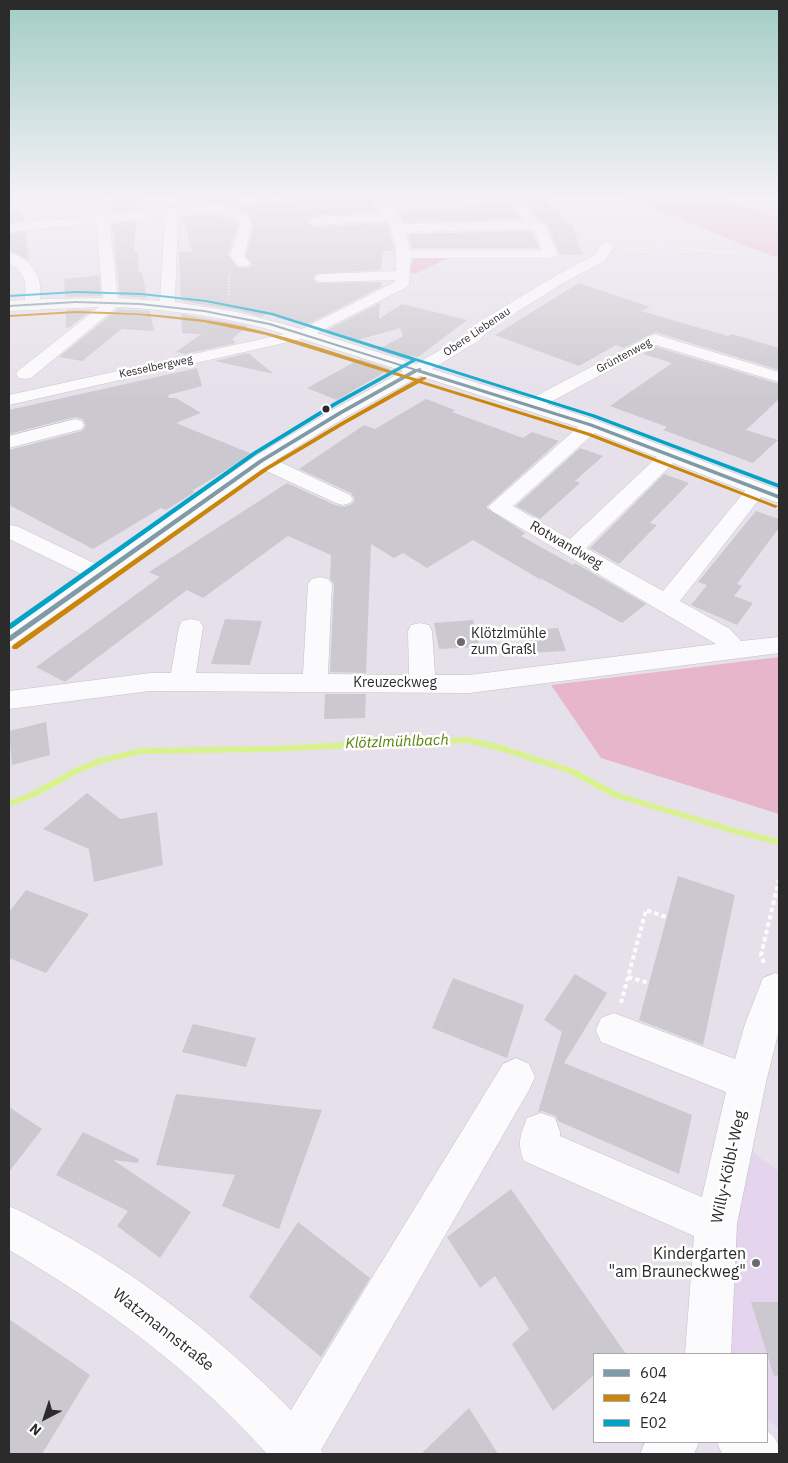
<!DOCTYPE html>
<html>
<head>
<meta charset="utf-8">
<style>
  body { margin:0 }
  #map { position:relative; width:788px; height:1463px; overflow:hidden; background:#e6e0ea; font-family:"IBM Plex Sans",sans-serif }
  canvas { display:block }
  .frame { position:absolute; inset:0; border:10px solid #2b2b2b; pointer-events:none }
  .legend { position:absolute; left:593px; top:1353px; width:175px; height:90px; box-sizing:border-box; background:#fff; border:1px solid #aaa; margin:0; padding:6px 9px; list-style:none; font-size:15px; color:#2b2b2b }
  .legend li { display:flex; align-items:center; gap:10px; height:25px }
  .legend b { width:25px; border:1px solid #aaa }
  .north { position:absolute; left:20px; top:1393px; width:50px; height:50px; -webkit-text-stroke:4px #fff; paint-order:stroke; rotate:220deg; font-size:14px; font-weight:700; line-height:20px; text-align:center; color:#2b2b2b }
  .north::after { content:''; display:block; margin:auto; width:18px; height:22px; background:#2b2b2b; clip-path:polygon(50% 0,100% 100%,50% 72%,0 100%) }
</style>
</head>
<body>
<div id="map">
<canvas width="788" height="1463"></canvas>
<div class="frame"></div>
<ul class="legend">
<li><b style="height:6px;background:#809ba5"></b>604</li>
<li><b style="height:6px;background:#ca860b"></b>624</li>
<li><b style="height:6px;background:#02a3c6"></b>E02</li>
</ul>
<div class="north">N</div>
</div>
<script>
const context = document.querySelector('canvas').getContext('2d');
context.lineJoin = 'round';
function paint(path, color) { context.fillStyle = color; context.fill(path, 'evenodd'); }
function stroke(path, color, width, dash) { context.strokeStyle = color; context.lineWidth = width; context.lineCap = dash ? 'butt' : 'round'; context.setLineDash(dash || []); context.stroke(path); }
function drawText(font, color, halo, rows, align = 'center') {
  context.font = font + ' "IBM Plex Sans",sans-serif'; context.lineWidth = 5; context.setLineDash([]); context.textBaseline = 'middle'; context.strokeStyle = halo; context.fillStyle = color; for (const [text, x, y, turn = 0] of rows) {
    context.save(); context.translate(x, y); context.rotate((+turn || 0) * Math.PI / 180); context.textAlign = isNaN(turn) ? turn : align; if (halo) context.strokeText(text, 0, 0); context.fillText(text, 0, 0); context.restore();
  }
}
paint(new Path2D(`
  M745,1147l34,24v258l-12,-10v-65h-46z`), '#e5d4ee');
paint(new Path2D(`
  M9,196h123l-123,9z
  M623,196h91l65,21v42z
  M414,258h31l1,1 -31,15 -6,-2z
  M779,657v157l-178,-56 -50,-73z`), '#e8b6ca');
paint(new Path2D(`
  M467,737l34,8 73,24 45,24 119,36 41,10v6l-41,-10 -125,-38 -45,-24 -68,-22 -33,-8 -199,9 -127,2 -37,9 -23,9 -44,24 -28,11v-6l22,-9 44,-24 24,-10 42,-10 127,-2z`), '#d7f28e');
paint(new Path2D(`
  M119,196h18v13l-25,3v-11l7,-1z
  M178,196h57l6,11 25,-5 32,-1 3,-3 17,-2h47l14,16 -64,3 -8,7 8,5 72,-4 7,27 -11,1 -2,19 -66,4 -2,5 4,4 64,-1v5l-73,37 -39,-12 -7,5 -25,-7 -56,-9 -2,-49 13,-1 -9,-35 31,-1 22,6 2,4 -10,30 10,13h10l4,-4 -6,-8 8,-31 -6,-13 -21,-8 -16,-2 -31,3z
  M383,196h67l-61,5z
  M521,196h20l31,29 11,30 -23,-1 -13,-30 -8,-4z
  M506,203l4,2 10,14 -116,3 -7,-10z
  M22,210l2,11 -15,1v-11z
  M136,221l-2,31h4l1,21 3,-1 5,26 -27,-2 -6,-52 1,-13h-3v-7z
  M531,231l8,17h-127l-4,-14z
  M25,232l4,29 -11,-7 -9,-3v-17z
  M99,275l2,21 -36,1 -1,-18z
  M579,283l71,24 -9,4 87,25 4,-2 47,14v22l-124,-38 -31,16 -8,-3 -37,21 -84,-31z
  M380,303l-1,16 23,-15 65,16 -49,37 -6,-1 -5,3 -30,-9 26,-14 -3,-8 -46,13 -2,-3 -25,-8z
  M93,309l-23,18 -4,1v-18z
  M118,309l32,2 4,20 -32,-2 -40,32 -23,-4z
  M181,314l41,7 26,5 -16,13 4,4 -51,11 -9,-2 25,-18 -19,-1z
  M656,347l123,37v15l-33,31 32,10 -25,23 -90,-33 4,-3 -57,-21 62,-43 -29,-9z
  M248,353l26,21 -59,-13z
  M360,359l30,10 -53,31 -30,-12z
  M197,368l5,18 -34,9 1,3h7l25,15 -25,10 76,31 -60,37 3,1 -29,18 -5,-2 -68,41 -84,-44v-55l73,-19 4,-5 -3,-7 -8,-2 -66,17v-24z
  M426,399l29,11 -3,2 71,26 9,-6 27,9 -72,65v2l38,25 -4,3 52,29 2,-2 71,41 -24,19 -82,-45 1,2 -68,-40 -46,28 -24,-15 -9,5 -23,-14 -5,129 -36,-1 4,-88 -4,-5 1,-24 -43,-19 -85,62 -16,-8 -122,92 -29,-15 124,-90 -11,-5 138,-89 48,22 9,2 8,-3 3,-5 -4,-6 -52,-24 65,-44 11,4z
  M580,448l23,8 -28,25 5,2 -40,36 -24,-13z
  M664,474l25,9 -39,40 7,2 -38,39 -29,-16z
  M756,511l23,8v9l-42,56 5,2 -8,10 19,7 -16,22 -46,-20 16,-20 -9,-3z
  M225,619l37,2 -12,44 -39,-1z
  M473,620l7,27 -41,2 -5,-26z
  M558,628l8,23 -37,2 -7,-22z
  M325,694h41l-1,24 -41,1z
  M46,722l4,33 -38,10 -3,-34z
  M87,793l33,26 37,-7 6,53 -69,17 -5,-33 -46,-20z
  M678,876l57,19 -32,150 -64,-25z
  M26,890l63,24 -43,59 -37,-15v-46z
  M575,974l32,19 -43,70 128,52 -13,59 -121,-53 -2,-5 -14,-5 -4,1 24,-80 -18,-12z
  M453,978l71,27 -17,53 -75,-30z
  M193,1024l63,14 -10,29 -64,-15z
  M176,1094l146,16 -43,119 -57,-23 13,-31 -79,-10z
  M9,1107l33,22 -33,43z
  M83,1132l56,27 -1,4 -25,-3 78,52 -31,46 -43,-32 11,-15 -72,-36z
  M511,1189l115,165h-32v21l-41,36 -41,-67 17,-15 -34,-53 -15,12 -33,-51z
  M298,1222l72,56 -49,79 -72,-60z
  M751,1302h28v73l-5,1z
  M9,1319l81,56 -48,79h-33z
  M469,1408l29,46h-77z`), '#ccc8cf');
const minor = new Path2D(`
  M283,196h17l-2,3 -14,1z
  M367,196h13l8,7 86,-7h42l3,1 19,25 7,3 13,29 -7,4h-140l-2,26 -2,3 -90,46 99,31 52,-30 6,-9 81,-49 40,-21 7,-12 5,-1 7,4 -9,15 -40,21 -79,49 -6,9 -48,29 98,30 124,-65 125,38v10l-123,-37 -109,59 51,17 181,69v13l-18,-6 -81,104 50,28 11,12 38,-4v16l-310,40 -319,-2 -141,18v-18l141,-18h21l8,-46 3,-6 9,-2 9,2 3,6 -7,46 107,1 5,-90 4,-5 8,-2 8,2 4,5 -4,90 81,1 -1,-44 3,-6 9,-2 9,2 3,6 3,44h34l247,-31 -224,-133 -4,-4 90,-80 -158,-51 -74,41 -70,43 74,35 3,4 -3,4 -7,2 -7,-2 -74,-34 -244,176 -9,2v-20l74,-52 -74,-36v-14l8,1 81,39 156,-108 80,-48 69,-38 -101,-32 -293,66v-10l275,-61c-54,-17 -111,-24 -167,-27l-86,71 -6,1 -6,-1 -3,-4 3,-4 80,-63 -90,4v-10l16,-1c2,-17 0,-28 -16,-37v-10c23,5 34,24 31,46l63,-1 -7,-75 -87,9v-8l202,-20 15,2 21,8 5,11 -8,31 6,7 -2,3h-10l-8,-10 10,-31 -3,-6c-24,-9 -34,-6 -59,-4l-3,87 62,10 65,17 93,-47v-2l-73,2 -5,-1 -2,-3 2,-3 5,-1 74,-3v-25l-8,-25 -73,4 -6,-4 6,-4 68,-3zM506,201l5,2 13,18 -121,3 -9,-14zM165,216l-5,85 -42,-3 -9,-76zM531,229l3,1 8,20h-132l-4,-18zM594,433l63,24 -87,82 -57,-33zM673,463l72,28 -82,100 -77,-43z
  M75,419l7,2 2,4 -2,4 -73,19v-12z
  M775,973l4,1v56l-13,52 -29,142 -6,130h-46l9,-118 -170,-75c-7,-18 -4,-25 3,-43l14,-5 14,5 5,14v4l142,61 24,-105 -125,-50 -5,-12 5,-12 13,-5 121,46 10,-35 18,-46z
  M516,1058l13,6 6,13 -6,13 -208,360 2,4h-56c-74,-83 -162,-148 -258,-204v-44c21,9 41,21 61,32 82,46 155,105 221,172l212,-346z
  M767,1431c9,6 12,12 12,23h-57l-5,-12h50z
  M645,1442h54l-5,12h-54z`);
stroke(minor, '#c2c2c3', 1);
stroke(new Path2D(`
  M564,196l18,16 13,21
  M252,202l19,-5
  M559,224l31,-1
  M625,250l41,-3 113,10
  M229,275v21`), '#fbfafc', 1, [2, 1]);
stroke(new Path2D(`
  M764,963l-3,-8 18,-75
  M628,977l21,6
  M621,1003l25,-93 20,7`), '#fbfafc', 4, [4.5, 3]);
paint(minor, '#fbfafc');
paint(new Path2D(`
  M76,301l64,2 64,7 66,13 146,46 5,-1v2l172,54 186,71v4l-190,-73 -172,-54 -75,42 -79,48 -252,179h-2v-5l250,-176 79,-48 75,-42 -144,-45 -65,-13 -64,-7 -64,-2 -67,4v-2z`), '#809ba5');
paint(new Path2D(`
  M76,311c65,2 130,5 193,22 50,13 99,31 149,46l4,-2h4v2l-4,2 168,52 188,73 -3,2 -2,-1 -187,-72 -167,-52 -72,40 -79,47 -251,179h-4l-1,-2 1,-2 251,-177 79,-47 71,-40 -148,-46 -63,-13 -64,-7 -63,-2 -67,4v-2h1z`), '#ca860b');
paint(new Path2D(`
  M76,291l65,2 65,7 67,13 323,102 183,69v4l-187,-71 -176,-56 -79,44 -80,49 -246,175h-2v-5l244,-172 80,-49 78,-43 -140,-45 -65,-13 -65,-7 -65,-2 -67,4v-2z`), '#02a3c6');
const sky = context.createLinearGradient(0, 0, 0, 401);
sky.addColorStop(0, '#a1cdc4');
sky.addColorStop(0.49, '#f4f1f6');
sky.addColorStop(1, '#f4f1f600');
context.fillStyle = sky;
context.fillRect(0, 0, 788, 401);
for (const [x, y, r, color] of [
  [326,409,4.5,"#2b2b2b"],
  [461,642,5,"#6c6a6e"],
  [756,1263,5,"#6c6a6e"]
]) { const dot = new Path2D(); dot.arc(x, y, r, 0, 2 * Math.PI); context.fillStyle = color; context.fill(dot); stroke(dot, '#fff', 2); }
drawText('11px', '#2b2b2b', '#fff', [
  ["Obere Liebenau",477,332,-34],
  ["Grüntenweg",624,356,-28],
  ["Kesselbergweg",156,367,-12]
]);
drawText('14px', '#2b2b2b', '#fff', [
  ["Rotwandweg",566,545,30],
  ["Kreuzeckweg",395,683]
]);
drawText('14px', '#2b2b2b', '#fff', [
  ["Klötzlmühle",471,634],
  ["zum Graßl",471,650]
], 'left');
drawText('italic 15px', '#568206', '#fff', [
  ["Klötzlmühlbach",397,742,-2]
]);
drawText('16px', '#2b2b2b', '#fff', [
  ["Willy-Kölbl-Weg",729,1167,-78],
  ["Watzmannstraße",163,1330,38]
]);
drawText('16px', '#2b2b2b', '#fff', [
  ["Kindergarten",746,1254],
  ["\"am Brauneckweg\"",746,1272]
], 'right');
</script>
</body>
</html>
